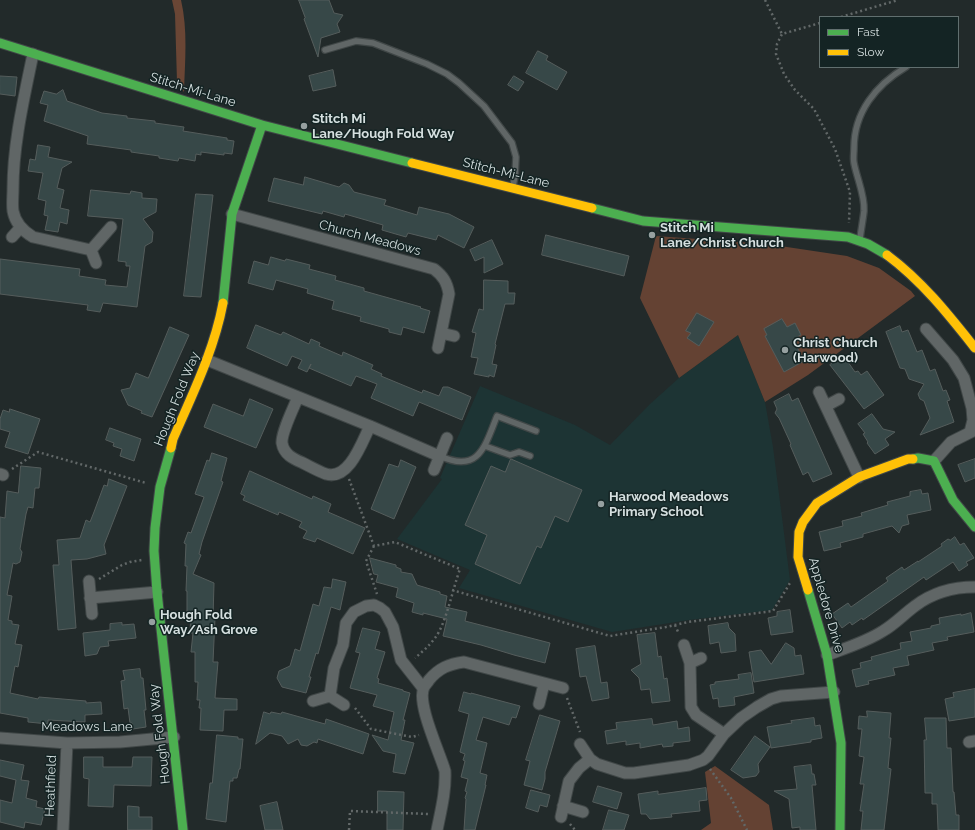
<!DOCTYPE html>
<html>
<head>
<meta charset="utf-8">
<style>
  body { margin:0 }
  #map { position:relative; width:975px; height:830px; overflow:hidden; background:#222a2a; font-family:Raleway,sans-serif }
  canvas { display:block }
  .legend { position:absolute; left:819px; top:16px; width:140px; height:52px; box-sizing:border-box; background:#142424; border:1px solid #616f6f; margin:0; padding:5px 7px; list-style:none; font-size:12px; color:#d5dfdf }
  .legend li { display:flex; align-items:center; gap:8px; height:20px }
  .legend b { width:20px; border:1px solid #616f6f }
</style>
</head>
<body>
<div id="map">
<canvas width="975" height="830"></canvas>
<ul class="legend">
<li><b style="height:5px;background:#4caf50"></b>Fast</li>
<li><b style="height:5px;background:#ffc107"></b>Slow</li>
</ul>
</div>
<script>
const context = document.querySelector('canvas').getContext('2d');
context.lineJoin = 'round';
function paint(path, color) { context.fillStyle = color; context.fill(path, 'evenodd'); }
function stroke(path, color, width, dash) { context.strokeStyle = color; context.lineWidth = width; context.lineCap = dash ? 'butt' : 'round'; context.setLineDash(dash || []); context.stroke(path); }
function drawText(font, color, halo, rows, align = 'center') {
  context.font = font + ' Raleway,sans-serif'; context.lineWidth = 3; context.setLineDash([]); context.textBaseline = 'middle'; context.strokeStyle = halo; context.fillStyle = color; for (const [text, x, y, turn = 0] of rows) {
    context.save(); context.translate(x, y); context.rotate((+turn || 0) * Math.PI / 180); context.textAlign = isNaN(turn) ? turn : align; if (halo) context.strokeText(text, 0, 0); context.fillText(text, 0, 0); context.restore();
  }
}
paint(new Path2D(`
  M738,335l27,67 8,45 17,133 -18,30 -83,10 -77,12 -153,-44 11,-18 -73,-31 45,-60 -2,-1 40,-92 95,39 35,20 40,-41 29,-26z`), '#1d3434');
paint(new Path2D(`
  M656,236l111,8 80,12 32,12 32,23 4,5 -107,79 -43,27 -27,-67 -59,43 -39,-80z
  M715,766l54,39 4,25h-72l10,-7 -6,-51z`), '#644233');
paint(new Path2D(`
  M172,0h9c7,30 4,61 3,92l-7,-10 -2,-68z`), '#6a4635');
const building = new Path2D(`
  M299,0h30l5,13 9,2 -6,9 3,8 -19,6 -3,19 -14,-38 1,-1z
  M538,51l10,5 -2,4 21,12 -10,18 -31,-17z
  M333,70l3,16 -23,5 -4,-15z
  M0,76l17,1 -2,19 -15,-2z
  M514,76l10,6 -6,9 -10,-6z
  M63,90l4,11 35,12 25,3v2l28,3v2l29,4 -1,4 44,7v2l7,1 -2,13 -8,-1v2l-23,-3v3l-5,-1 -1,7 -16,-3 -1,3 -19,-3v-2l-28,-4v-2l-44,-6 1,-8 -44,-15 4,-16 -8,-2 4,-12 12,3z
  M38,145l12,2 -2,10 24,5 -10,6 -5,20 7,2 -4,18 9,2 -2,14 -7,-2 -2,10 -13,-2 3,-14 -4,-1 2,-14 -8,-2 5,-26 -15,-2 2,-12 5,1z
  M305,177l34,10 5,-4 5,2 5,7 32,8 -2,5 33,10 2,-8 30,7 25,13 -10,21 -26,-13 -2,5 -28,-7 -2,4 -24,-7 1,-5 -38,-11 -1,3 -21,-6 -1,3 -54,-13 6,-23 29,7z
  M91,190l39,4 1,-3 11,2v5l15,1 -1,13 -13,7 10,13 -1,10 -7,4 -8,61 -34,-4 -3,9 -13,-2 1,-5 -88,-11v-35l80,10 -1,7 27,4 -1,5 22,2 3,-21h-4v-4l-8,-1 5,-42 -35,-3z
  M196,194l17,1 -12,102 -17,-1z
  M546,235l83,21 -5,20 -82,-21z
  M492,240l11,24 -19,9v-16l-9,4 -5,-11z
  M271,257l14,4 1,-2 24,6 -1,4 27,7 -1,4 29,8v3l57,16 -1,1 10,3 -6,22 -21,-6 -2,8 -12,-3v-3l-29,-8 1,-4 -29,-8 2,-8 -27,-8 1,-4 -32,-9 -3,10 -25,-7 6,-22 14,4z
  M484,280l24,1v12h7l-1,11h-9l-10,40 1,1 -4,19 5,1 -3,12 -5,-2v2l-15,-3 4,-16 -7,-1 5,-24 -4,-1 7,-23 4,1z
  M697,313l17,9 -15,24 -12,-8 4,-5 -5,-2z
  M782,319l5,8 8,-4 6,12 -8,4 11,22 -20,11 -19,-36 2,-1 -3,-6z
  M256,325l25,10 2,-3 26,12 2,-5 9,4 -1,3 23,10 1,-4 30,13 -2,4 11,5 -1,2 41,17 1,-3 16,6 4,-9h5l23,10 -9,23 -43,-18 -6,14 -42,-18 6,-14 -21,-8 -5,10 -42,-18 2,-4 -4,8 -9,-4 4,-8 -10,-4 -5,10 -40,-18z
  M900,326l2,6 6,-2 9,22 5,-2 8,21 5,-2 8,22 3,-1 4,10 -3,1 7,21 -34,13 10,-17 -6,-17 -4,-2 -2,-5 6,-10 -15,-5 -4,-10 -5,-1 -14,-36z
  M170,327l19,8 -37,82 -11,-4 1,-2 -14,-6 -7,-15 9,-2 6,-15 12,5z
  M843,355l12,17 3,-1 3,4 6,-4 17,24 -20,14 -34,-44z
  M789,394l3,7 6,-3 34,76 -19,8 -5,-10 -5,3 -13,-30 1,-1 -12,-26 -1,-1 -3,-4 2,-4 -3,-7z
  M250,399l23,10 -17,39 -52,-21 9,-23 30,12z
  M10,409l30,10 -12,35 -23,-7 5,-15 -10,-3v-10l3,-9 6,2z
  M872,414l11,15 12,3 -10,7 4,6 -14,9 -8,-11 1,-1 -5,-8 2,-1 -7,-9z
  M110,428l31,11 -7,22 -14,-5 2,-7 -9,-3 1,-3 -8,-3z
  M212,453l15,5 -6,23 2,1 -21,60 -3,12 2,1 -8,19 21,9 -1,35h2l-2,44h5l-3,36 22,1v11h-13l-1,21 -23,-1 1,-22h-2l1,-8h-3l1,-18h-3v-30h-4l2,-19h-3l1,-20h-4v-22h-1l1,-25h-2l1,-22 -2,-1 4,-11 3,1 13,-36 -9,-3 12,-34 2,1z
  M511,459l71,31 -14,32 -13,-6 -14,32 -4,-2 -17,38 -45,-20 12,-29 -22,-10 26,-59 14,6z
  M975,459v19l-10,4 -7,-17z
  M401,460l15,7 -22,52 -23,-10 18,-45 9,3z
  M21,466l20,2 -2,20h-4l-2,20 -5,-1 -2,7 -6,35 2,3 -2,10 -4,2 -3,-1 -6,32 5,1 -4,24 4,1v3l7,1 -4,19 7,1 -4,22 -3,-1 -5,27 28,6 1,-2 47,4v2l15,-1 1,12 -17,1v7l-37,-2v4l-20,-2v-4l-28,-5v-196l5,1 2,-27 11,2z
  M250,471l62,28 1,-3 18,8 -3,8 37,16 -12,26 -36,-16 -2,4 -12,-4 4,-7 -8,-4 3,-5 -23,-10 -1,3 -35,-15 2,-4 -4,-2z
  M109,479l18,7 -23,59 2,9 -19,5 -16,1 5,68 -18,2 -5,-65h6l-2,-25 23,-2 6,-18 4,2 4,-10 10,-27 3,1z
  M921,490l1,4 6,-1 3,17 -24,5 2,9 -7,2 -3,7 -7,-7 -29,8v3l-23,6 1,4 -17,4 -5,-19 24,-6 -1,-5 20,-5 -1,-3 27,-8 -1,-3 23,-6v-4z
  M955,537l5,8 4,-2 10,15 -8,4 2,3 -9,6 -6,-9 -27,18 -2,-3 -61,43 -1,-2 -10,7 -2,-3 -8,6 -10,-14 16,-11 3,4 37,-26 -2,-3 16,-11 2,3 14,-9v1l24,-16 -1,-2 7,-5 2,1z
  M370,558l26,7v2l5,2v3l11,2 5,11 23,7v2l7,2 -2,11 22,5 -2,9 85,22 -5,20 -31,-8 -33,-10 -38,-9 4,-17 -24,-6v2l-11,-3 2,-9 -18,-6 2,-9 -22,-6 2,-7 -4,-1z
  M333,579l13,3 -6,28 -9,-3 -13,47 -2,-1 -7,24h2l-5,16 -24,-6 -5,-9 2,-7 11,-5 5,-17 5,2 13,-47 6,2 5,-19 7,1z
  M790,610l3,22 -22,3 -3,-17 9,-2v-4z
  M971,613l3,19 -27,5 1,3 -16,3 2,7 -27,6 2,9 -16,3 2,7 -27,6 1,3 -13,3 -4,-17 9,-2 -1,-5 12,-3 -1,-3 30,-8 -1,-6 12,-2 -2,-9 21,-4v-2l9,-2 -1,-6 22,-4v1z
  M122,623v2l12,-1 2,14 -28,3 1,5 -9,1 -3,7 -12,2 -2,-23 27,-3v-6z
  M728,623l1,5 6,6 1,17 -15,2 -2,-11 -9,2 -2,-18z
  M363,628l17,4 -5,17 10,3 -8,26 2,1 -1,4 25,7v1l7,2 -7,27h2l-4,20 13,3 -9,31 -12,-2 3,-18 -13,-3 -11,-16 16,5 6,-28 -21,-6 4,-11 -27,-7 10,-35 -4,-1z
  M655,633l3,24 3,-1 3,23 3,-1 3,23 -18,2 -2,-14 -9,1 -2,-12 -8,-8 10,-6 -4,-29z
  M786,643l8,5 1,8 6,-1 3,19 -50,8 -5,-30 12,-2 10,14z
  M595,646l6,37 6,-1 2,16 -17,3 -6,-25 -6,1 -4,-28z
  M140,669l1,9h2l3,32h-2l2,17 -13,2 -1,-6h-2l-2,-15 -4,1 -3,-28 4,-1 -2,-9z
  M751,673l3,20 -20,4 1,8 -16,2 -1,-9 -5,1 -3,-14 5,-1v-2l24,-3 -1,-4z
  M975,689v28l-26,4 -4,-22 9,-2 -1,-4z
  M464,692l7,2v-1l49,13 -4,12 -4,-1 -3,8 -26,-8 -7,23 11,3 -7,30 7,2 -2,10h1l-11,45h-11l2,-31 -1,-1 2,-6 -2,-1 3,-12 -7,-2 4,-16 -2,-1 2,-6 -5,-2 9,-38 -10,-3z
  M867,711l24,2 -2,25h2l-3,30 3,1 -7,61h-23l2,-19h-3l4,-27h-4l4,-27 -5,-1 3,-27h-4l1,-13 8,1z
  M264,712l6,2 1,-2 10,2 1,-2 43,12 1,-5 43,15 -6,20 -45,-15 -1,4 -3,-1 -7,4 -6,-1 -3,-6 -10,5 -6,-8 -12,-3 -14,11z
  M540,715l20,6 -15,51v7l-3,11 -18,-5 6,-24 -4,-1z
  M814,718l1,8 5,-1 2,13 -11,2v2l-40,6 -4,-21 25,-4 -1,-2z
  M925,718h21l1,30h4l2,44h1l2,23h3v15h-21l-1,-26h-5v-11h-7l-1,-53h2z
  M652,719l1,6 24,-4 1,8 11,-2 1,14 -17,2v3l-10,1 -1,-3 -22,4v-5l-14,2v-4l-19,3 -2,-13 12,-2 -1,-6z
  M217,735l21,2v2h5l-3,30h-1l-2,9h-4v3h-3l-4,41 -20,-3 4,-36h2z
  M755,736l15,11 -12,17 1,8 -3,4 -13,2 -12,-8z
  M84,757h19v10h29l1,-10h19l-1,29 -37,-1 -1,22 -25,-1 1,-27 -5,-1z
  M0,760l24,5 -3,15 8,1 -3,17 11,3 -1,6 9,2 -4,16 -16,-3 -1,6 -24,-6v-22l12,3 4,-23 -16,-4z
  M811,765l1,9h2l2,11h-4l4,45h-16v-3l-8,1 -3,-29 -15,-8 23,-2 -3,-22z
  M598,786l24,7 -5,16 -24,-7z
  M706,788l1,12 -8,1 1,10 -29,3 1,3 -22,2 -4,-5h-5l-3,-20 20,-3v3z
  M531,790l19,5 -3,12 -7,-2 -2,7 -12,-4z
  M378,791l26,1 -1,38h-16v-19h-9z
  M277,802l6,28h-18l-5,-24z
  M128,806l11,1v10h13v13h-24z
  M609,810l20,5 -5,15h-21z`);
paint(building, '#374848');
stroke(building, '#555d5c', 1);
const lane = new Path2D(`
  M325,50l31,-9 17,2 54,21 20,10 12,9 25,23 28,37 4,14 -1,19 -2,10
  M860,239c1,-9 3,-19 4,-28 1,-16 -7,-32 -10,-48 -1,-5 0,-10 0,-15 0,-36 22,-63 52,-81
  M485,446l25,9 9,-3 11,4
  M440,456c39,18 45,-10 57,-40l39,15`);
const street = new Path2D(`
  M33,54c-9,44 -20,90 -20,135 0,7 -1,15 0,22 2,11 10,20 20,26l58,13
  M232,214l202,55c9,7 13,13 15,25l-11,54
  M12,237l9,-10
  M96,263l-5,-13 20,-23
  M926,329l27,31 11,18 8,30 1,12 -3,12
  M441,333l13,3
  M207,360l163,66 69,30
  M819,392l40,85
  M298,397c-4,10 -17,36 -16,46 2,12 12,16 21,20 8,4 15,8 23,11 23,7 36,-32 44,-48
  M826,406l13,-7
  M934,461l17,-19 24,-12
  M434,470l13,-32
  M0,474l3,1
  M89,581l3,33
  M90,598l67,-6
  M684,645l6,18 11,-5
  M827,655c19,-7 39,-13 56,-24 12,-7 21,-17 32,-25 17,-13 38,-19 60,-19
  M690,663l1,44 5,8 28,19
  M330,696l4,-28 9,-23 3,-22 8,-11 12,-6 8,-1 6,3 5,4 8,15 8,33 22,28
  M313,701l17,-5 14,9
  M539,704l5,-20
  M0,738l67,5 53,-1 54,-5
  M969,742l6,-1
  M580,744l10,15 7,5 28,9h9l55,-8 14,-5 5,-4 16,-22 17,-16 16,-11 14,-8 10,-3 53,-4
  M563,806l20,6
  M561,817l8,-36 10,-13 11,-9
  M63,830l4,-87
  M437,830c4,-20 9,-39 8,-59 -5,-18 -29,-68 -21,-84 1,-2 4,-5 5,-7 10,-12 20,-16 35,-18l99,26`);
const fast = new Path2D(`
  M0,43l262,82 150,38
  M592,208l51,13 205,16 20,7 19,11
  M223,303l9,-89 30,-89
  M171,448l-11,39 -5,41 -1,23 3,41 26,238
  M913,459l5,-1 16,3 19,39 22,27
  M808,590l19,65 14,88 -1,87`);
const slow = new Path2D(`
  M412,163l180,45
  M887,255c35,26 61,59 88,93
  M171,448l2,-9c19,-44 41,-88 50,-136
  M808,590l-10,-33 1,-25 4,-10 14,-19 42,-26 49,-18h5`);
stroke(lane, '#404747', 8);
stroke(street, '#404747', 13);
stroke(fast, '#404747', 11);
stroke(slow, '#404747', 11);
stroke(new Path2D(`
  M765,0l17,34
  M841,17l57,-17
  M820,23l-38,11 -5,10 -1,10 8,20 11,16 19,19 21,40 15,43 -1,31
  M12,469l26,-17 108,31
  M349,479l25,67 21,-4 65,27c-7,19 -14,55 -25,69 -6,8 -13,14 -20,20
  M374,546l-8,15 11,33
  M99,579l23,-14 8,-3 12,-2
  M452,590l158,46 56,-9 22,-5 85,-11 17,-28
  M675,625l4,9
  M567,698l13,34
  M355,708l16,21 41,8 7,-2
  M710,769l21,29 16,32
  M570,824l5,6
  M349,830l1,-19 78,3`), '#626868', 2.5, [2, 3]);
stroke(lane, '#606666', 5.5);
stroke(street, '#606666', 11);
stroke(fast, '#4caf50', 9);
stroke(slow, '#ffc107', 9);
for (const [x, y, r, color] of [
  [304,126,4,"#96a0a0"],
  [652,235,4,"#96a0a0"],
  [785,350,4,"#96a0a0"],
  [601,504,4,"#96a0a0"],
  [152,622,4,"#96a0a0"]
]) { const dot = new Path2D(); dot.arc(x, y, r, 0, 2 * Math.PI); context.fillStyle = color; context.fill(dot); stroke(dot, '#142424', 1.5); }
drawText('13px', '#d5dfdf', '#142424', [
  ["Stitch-Mi-Lane",193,90,17],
  ["Stitch-Mi-Lane",506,173,14],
  ["Church Meadows",370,238,15],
  ["Hough Fold Way",177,399,-68],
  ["Appledore Drive",826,605,74],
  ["Meadows Lane",87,727],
  ["Hough Fold Way",160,734,-97],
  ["Heathfield",51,786,-88]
]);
drawText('bold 13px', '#d5dfdf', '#142424', [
  ["Stitch Mi",312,119],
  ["Lane/Hough Fold Way",312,134],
  ["Stitch Mi",660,228],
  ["Lane/Christ Church",660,243],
  ["Christ Church",793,343],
  ["(Harwood)",793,358],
  ["Harwood Meadows",609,497],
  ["Primary School",609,512],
  ["Hough Fold",160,615],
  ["Way/Ash Grove",160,630]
], 'left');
</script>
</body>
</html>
